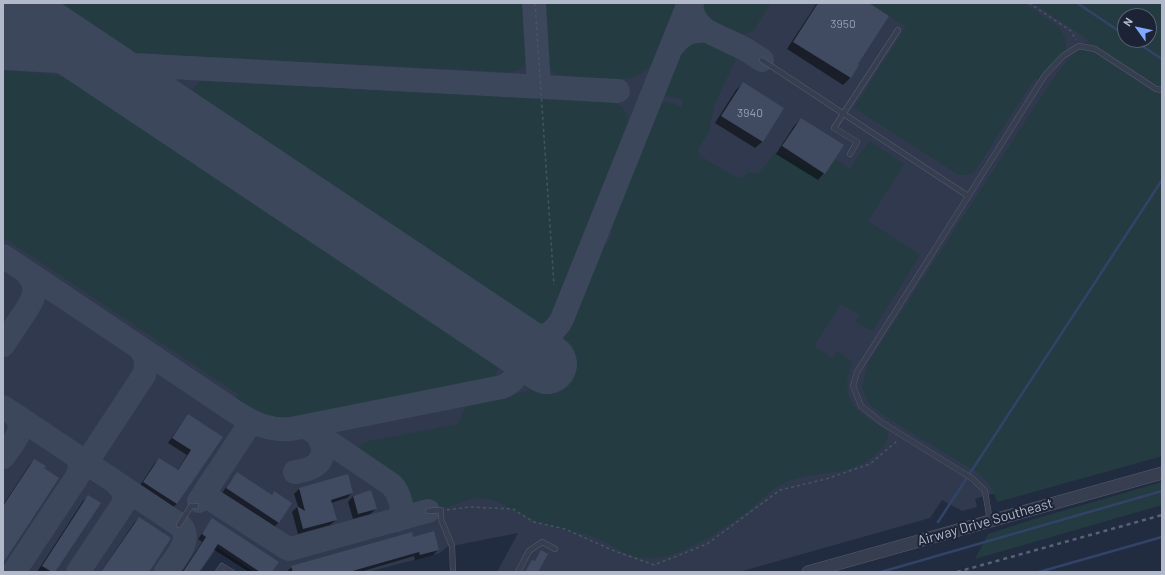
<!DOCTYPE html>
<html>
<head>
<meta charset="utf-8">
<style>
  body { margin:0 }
  #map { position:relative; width:1165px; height:575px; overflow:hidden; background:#222c40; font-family:Barlow,sans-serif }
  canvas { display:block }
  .frame { position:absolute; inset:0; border:4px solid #b2b9cb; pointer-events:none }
  .north { position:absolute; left:1117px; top:8px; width:40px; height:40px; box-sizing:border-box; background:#1b2335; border:1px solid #575f71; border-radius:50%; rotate:303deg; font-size:11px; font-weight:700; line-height:16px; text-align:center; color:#b2b9cb }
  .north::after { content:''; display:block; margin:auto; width:14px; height:18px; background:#82a7ff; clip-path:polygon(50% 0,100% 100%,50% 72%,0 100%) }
</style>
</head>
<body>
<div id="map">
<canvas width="1165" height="575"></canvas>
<div class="frame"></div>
<div class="north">N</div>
</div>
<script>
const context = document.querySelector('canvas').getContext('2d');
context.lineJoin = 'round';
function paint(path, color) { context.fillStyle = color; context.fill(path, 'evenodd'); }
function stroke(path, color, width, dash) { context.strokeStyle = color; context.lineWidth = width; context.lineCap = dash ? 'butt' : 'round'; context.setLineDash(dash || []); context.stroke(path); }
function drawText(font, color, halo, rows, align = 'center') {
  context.font = font + ' Barlow,sans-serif'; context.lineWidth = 4; context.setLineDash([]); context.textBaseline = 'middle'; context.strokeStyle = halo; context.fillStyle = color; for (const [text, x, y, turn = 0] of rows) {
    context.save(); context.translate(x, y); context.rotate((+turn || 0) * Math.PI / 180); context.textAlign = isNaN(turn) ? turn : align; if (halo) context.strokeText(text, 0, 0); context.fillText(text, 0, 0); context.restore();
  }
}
paint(new Path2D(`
  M3,3h1159v453l-165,46 -2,-8h-4l-16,5 2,8 -15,4 -20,-11 -12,18 -191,54h-242l21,-39 -71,14 -7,6 -72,19h-114l-37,-24 -17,24h-197zM1125,16h24v24h-24z`), '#30394d');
paint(new Path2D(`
  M44,3h483c0,10 1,19 2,29 1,19 4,36 -19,40l-362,-18 -26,-3 -17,-7z
  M541,3h137c-6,15 -18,52 -27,62 -6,6 -13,11 -21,13 -10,2 -66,0 -74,-4 -7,-4 -10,-11 -11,-18z
  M701,3h70l-18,28 -9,3 -30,-11 -7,-3 -3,-6z
  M869,3h154l37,25 5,11 1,8 -3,7 -21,28 -7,-4 -61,94 -6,3h-9l-105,-67 52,-81z
  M1033,3h129v453l-165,46c-3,-12 -9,-21 -19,-29l-87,-53 -22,-16 -7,-17 6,-24 185,-284 14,-19 22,-20zM1125,16h24v24h-24z
  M695,41l11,1 31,14 -23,50 -6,28 -10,15 2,7 35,21 7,1 7,-6 9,2 18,-22 49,22 10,-15 15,10 19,-28 35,23 -36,57 52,34 -47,75h-3l-14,-8 4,-7 -19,-11 -27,42 18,12 5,-7 14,10c0,6 -3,12 -4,19 -1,31 18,35 40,51 2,7 0,11 -5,16 -21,29 -61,23 -91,33 -15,5 -26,16 -37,26 -24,19 -71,51 -101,52 -26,2 -40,-15 -62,-22 -18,-5 -38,-8 -55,-15 -19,-7 -35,-22 -56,-23 -13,-1 -25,9 -38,10 -5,0 -10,-3 -15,-2 -8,1 -14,4 -22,-2 -4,-24 -23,-35 -44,-46l-2,-6 1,-6 5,-4 93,-18 8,-18 62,-15 4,-4 31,-48 39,-94 6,-2 4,-10 -4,-3 52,-127c11,-2 13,1 22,4l1,-8 -16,-3 -4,-2 18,-44 4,-4z
  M3,70l48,4 46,13 394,264c7,8 9,16 4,25l-10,5 -191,37c-28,3 -36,-4 -59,-19l3,-5 -235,-157z
  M202,81l409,21c14,4 16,10 18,24l-77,187c-10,13 -15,15 -30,9l-326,-217c-7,-9 -5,-19 6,-24z
  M1162,482v23l-187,54 13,-25 43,-14z`), '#243b41');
paint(new Path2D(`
  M817,3h51l-11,62h1l-8,13 -7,7 -56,-36z
  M743,83l40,25 -21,34 -7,6 -40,-25 21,-33z
  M801,119l23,54 -6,7 -42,-26 18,-28z
  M188,415l33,22 -44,67 -5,4 -33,-21 15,-23 5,-5 18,12 10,-16 -19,-12 16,-23z
  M34,460l-31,102v-57l27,-41z
  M232,479l39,17 3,-4 17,11 -13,20 -5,5 -51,-35z
  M299,489l53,4 -5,5 -16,5 5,17 -6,5 -32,9 -6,-22 6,-6 -4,-12z
  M371,491l5,18 -6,5 -17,5 -5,-17 5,-6z
  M89,496l-34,76h-18l46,-71z
  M139,518l9,54h-47l33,-49z
  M212,520l59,52h-22l-36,-23 -15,23h-16l20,-30 -4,-3z
  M413,538l25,12 -5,5 -18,5 -1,-4 -54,16h-74l6,-5z`), '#0007');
stroke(new Path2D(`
  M1077,3l48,32
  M1133,40l29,19
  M938,522l224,-342
  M881,572l281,-81
  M1039,572l123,-35`), '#324367', 2.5);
stroke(new Path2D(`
  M534,3l5,83
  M707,31l38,18 17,11
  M671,48c11,-14 18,-18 36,-17 -8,-6 -17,-16 -15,-28
  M3,51c15,-14 16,-34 1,-48
  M3,58l615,33
  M3,256l231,155c18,12 35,20 57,18l211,-42c23,-10 17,-27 11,-46 19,0 39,-2 49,-22l127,-316
  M3,345c6,-9 12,-18 18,-27 10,-15 21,-28 6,-45
  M3,407l178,119c12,15 -7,33 -15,46
  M303,427l5,1 84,57c7,8 14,26 5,35
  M3,457c8,-12 25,-28 12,-42
  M295,472c6,-1 13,-2 19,-6 12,-7 11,-24 1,-33
  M77,477l67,-102c4,-10 2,-20 -5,-28
  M208,487l-1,6 2,5 76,49 5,2 138,-38
  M199,501l48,-73v-6l-4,-5
  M14,572l63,-95 3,-9 -1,-6
  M78,572l46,-69v-11l-7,-8`), '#3c475c', 24);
stroke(new Path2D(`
  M7,3l540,361`), '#3c475c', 60);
paint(new Path2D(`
  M818,3h51l20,13 -31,48 1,1 -8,13 -58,-36z
  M743,82l41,26 -21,34 -42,-26z
  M801,118l43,27 -19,29 -43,-28z
  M188,414l35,23 -46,67 -34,-22 16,-24 19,12 13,-20 -19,-12z
  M34,459l12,7 -2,2 15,10 -56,85v-57z
  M237,472l35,23 2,-4 18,12 -13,20 -53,-35z
  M348,474l5,19 -22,7 6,20 -34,9 -6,-23 8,5 -6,-23z
  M371,490l6,19 -19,5 -5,-18z
  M88,495l13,8 -46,69h-3l-10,-6z
  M139,517l32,21 -22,34h-48z
  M212,518l67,44 -7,10h-12l-42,-28 -19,28h-16l23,-35 -4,-3z
  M434,531l5,19 -19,5 -1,-3 -70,20h-56l-2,-6 121,-34 1,5z
  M541,550l7,4 -10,18h-13l7,-12 3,1z`), '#404b62');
const service = new Path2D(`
  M762,60l206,136
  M850,154l7,-12 -23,-14 64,-98
  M428,511l13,-1v9l11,27 1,26
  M990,521l-5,-30 -12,-12 -92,-57 -20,-16 -8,-20 4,-14 188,-297 18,-19 16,-10 16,3 61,40 6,1
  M179,525l12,-19h5
  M218,572l4,-6 10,6
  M518,572l11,-21 13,-9 13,7`);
const tertiary = new Path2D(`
  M808,572l354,-99`);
stroke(service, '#545c6e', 6);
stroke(tertiary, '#545c6e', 13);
stroke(new Path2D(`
  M535,3l19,282
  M1029,3l42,28 5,9
  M447,510l22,-3 44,2 21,13 31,7 47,21 42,15 53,-21 73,-54 46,-11 44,-15 27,-23`), '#42585e', 1.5, [3, 3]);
stroke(service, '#363e50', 5);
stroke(tertiary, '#363e50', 12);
stroke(new Path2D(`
  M957,572l205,-57`), '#576277', 2.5, [4, 4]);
drawText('12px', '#969eb1', null, [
  ["3950",843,24],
  ["3940",750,113]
]);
drawText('14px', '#b2b9cb', '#1b2335', [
  ["Airway Drive Southeast",985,522,-16]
]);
</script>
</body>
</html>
